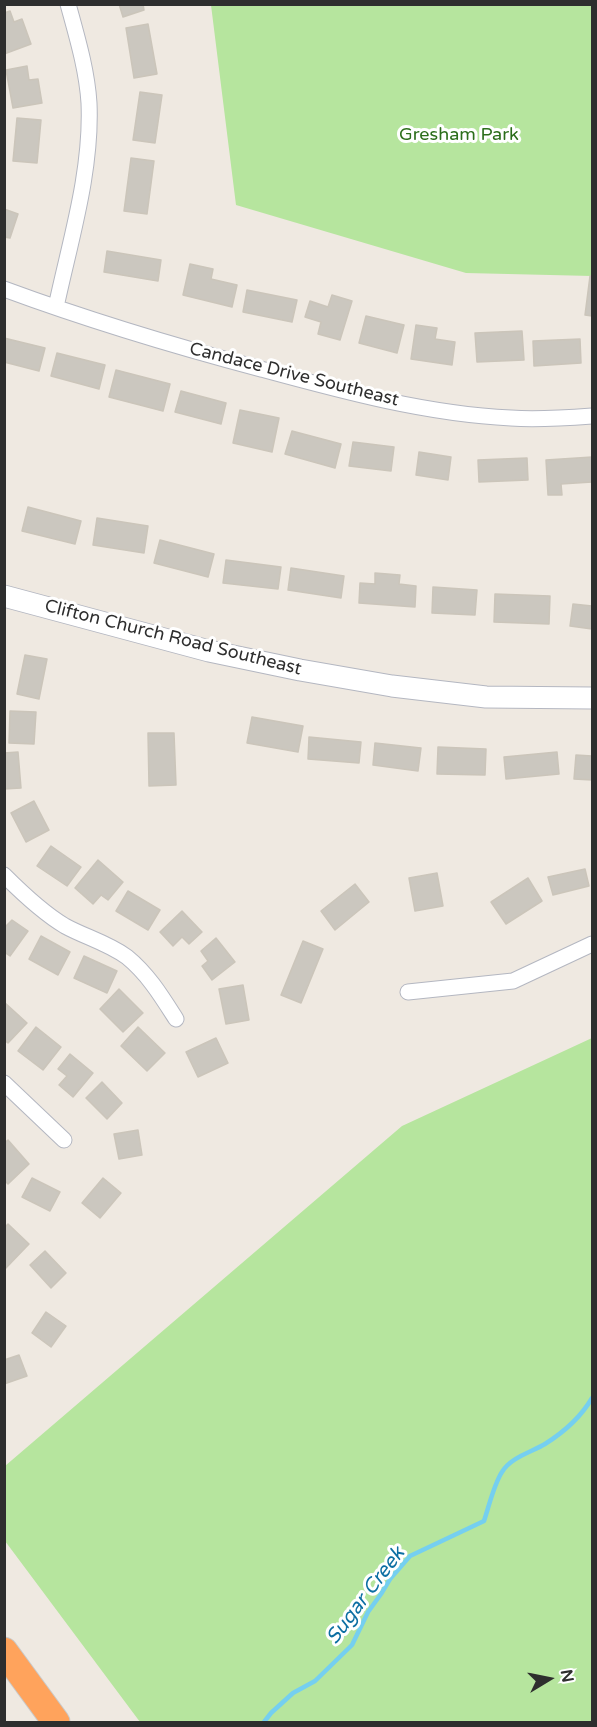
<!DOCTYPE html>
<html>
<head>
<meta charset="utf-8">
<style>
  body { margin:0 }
  #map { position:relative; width:597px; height:1727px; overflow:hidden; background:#efe9e1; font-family:"Varela Round",sans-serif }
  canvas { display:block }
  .frame { position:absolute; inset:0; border:6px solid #2e2e2e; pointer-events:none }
  .north { position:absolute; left:519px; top:1649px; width:60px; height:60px; -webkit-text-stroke:4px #fff; paint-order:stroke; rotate:80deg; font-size:16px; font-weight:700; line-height:24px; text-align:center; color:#2e2e2e }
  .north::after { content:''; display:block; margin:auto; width:21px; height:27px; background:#2e2e2e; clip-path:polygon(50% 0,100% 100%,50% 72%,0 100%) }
</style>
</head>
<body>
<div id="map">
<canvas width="597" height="1727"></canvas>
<div class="frame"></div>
<div class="north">N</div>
</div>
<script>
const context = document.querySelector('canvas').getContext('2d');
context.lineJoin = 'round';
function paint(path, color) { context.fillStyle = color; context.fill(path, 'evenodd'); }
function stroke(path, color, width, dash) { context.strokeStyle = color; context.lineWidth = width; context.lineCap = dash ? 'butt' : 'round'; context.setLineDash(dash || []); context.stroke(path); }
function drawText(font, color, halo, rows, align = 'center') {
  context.font = font + ' "Varela Round",sans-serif'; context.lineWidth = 6; context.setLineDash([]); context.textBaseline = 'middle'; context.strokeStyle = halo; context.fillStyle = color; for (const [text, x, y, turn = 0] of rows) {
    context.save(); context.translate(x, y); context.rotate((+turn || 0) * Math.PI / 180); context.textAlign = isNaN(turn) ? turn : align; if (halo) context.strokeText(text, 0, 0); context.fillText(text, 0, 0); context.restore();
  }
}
paint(new Path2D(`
  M211,5h381v271l-126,-3 -230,-68z
  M592,1038v684h-452l-135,-181v-75l397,-340z`), '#b6e59e');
stroke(new Path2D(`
  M264,1722l7,-9 22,-20 22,-12 37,-36 16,-33 13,-18 9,-15 20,-23 74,-35c5,-15 10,-37 18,-49 9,-15 30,-20 43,-28 19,-12 36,-27 47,-46`), '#75cff0', 4.5);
const building = new Path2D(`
  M119,4h24l1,6 -21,7z
  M10,11l4,11 8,-3 9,25 -27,10v-41z
  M148,24l9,50 -23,4 -8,-50z
  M27,66l2,14 9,-1 4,24 -29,5 -7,-38z
  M140,92l22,3 -7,48 -22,-3z
  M17,118l24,2 -4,43 -24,-2z
  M131,158l23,3 -7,53 -23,-3z
  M4,209l14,5 -8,24 -6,-1z
  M107,251l54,9 -3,21 -54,-9z
  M190,264l23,5 -2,10 26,6 -5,22 -49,-12z
  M590,276h2v40l-7,-1z
  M247,290l50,10 -5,22 -49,-10z
  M332,295l20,6 -12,39 -22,-6 3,-12 -16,-5 5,-16 18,6z
  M366,316l38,9 -7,28 -38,-10z
  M416,325l21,3 -2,11 20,3 -3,23 -41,-6z
  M522,331l2,29 -47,2 -2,-29z
  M4,338l41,10 -6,23 -35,-9z
  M580,339l1,24 -47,3 -1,-25z
  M57,353l48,12 -6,24 -48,-13z
  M116,370l54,14 -7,27 -54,-14z
  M181,391l45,12 -5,21 -46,-12z
  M240,410l39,8 -7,34 -39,-9z
  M292,431l49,13 -6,24 -50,-14z
  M353,442l41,5 -3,24 -42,-5z
  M419,452l32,5 -3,23 -32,-5z
  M592,457v25l-31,2 1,11h-14l-2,-35z
  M527,458l1,22 -49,2 -1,-22z
  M28,507l53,14 -6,23 -53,-13z
  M97,518l51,8 -4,27 -51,-8z
  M160,540l54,14 -6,23 -54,-14z
  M226,560l55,7 -3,22 -55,-6z
  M291,568l53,8 -3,22 -53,-8z
  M375,573l25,2 -1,9 17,2 -1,21 -56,-4 1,-20 15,1z
  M433,587l44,3 -2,25 -43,-2z
  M495,594l55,2 -1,28 -55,-2z
  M573,604l19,2v23l-22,-3z
  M25,655l22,4 -8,40 -22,-5z
  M10,711l26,1 -2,32 -25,-1z
  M252,717l51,9 -5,26 -51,-9z
  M148,733h26l2,52 -27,1z
  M309,737l52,5 -2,21 -51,-4z
  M375,743l46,5 -3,23 -45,-6z
  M438,747l48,2 -1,26 -48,-1z
  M18,752l3,36 -17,1v-36z
  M557,752l2,22 -53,5 -2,-22z
  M576,755l16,1v24l-18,-1z
  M34,801l15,29 -23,12 -15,-29z
  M51,846l30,21 -14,19 -30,-20z
  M98,860l25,22 -15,18 -7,-5 -8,9 -18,-16z
  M585,869l4,17 -36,9 -5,-18z
  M437,873l6,33 -28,5 -6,-33z
  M528,878l14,23 -36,23 -15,-22z
  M355,884l14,18 -34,28 -14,-19z
  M128,891l32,19 -12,20 -32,-19z
  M182,911l20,21 -13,12 -7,-7 -9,9 -13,-14z
  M12,920l16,11 -18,25 -6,-4v-24z
  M41,936l29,16 -12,23 -29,-16z
  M216,938l19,24 -23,18 -10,-14 6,-5 -7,-10z
  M303,941l20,8 -22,54 -20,-8z
  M84,956l33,15 -10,22 -33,-15z
  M243,985l6,35 -23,4 -7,-35z
  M119,989l24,24 -20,19 -23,-23z
  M4,1002l23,21 -19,20 -4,-3z
  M36,1027l25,20 -18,23 -25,-19z
  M138,1027l27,26 -18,18 -26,-25z
  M216,1038l12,25 -30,14 -12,-25z
  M70,1054l23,19 -20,24 -14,-12 8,-9 -9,-7z
  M102,1082l20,21 -15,16 -21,-21z
  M138,1130l4,25 -23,4 -5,-25z
  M8,1140l21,24 -21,20 -4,-4v-37z
  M32,1178l28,14 -10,19 -28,-14z
  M103,1178l18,15 -21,25 -18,-15z
  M8,1224l21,20 -24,25 -1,-41z
  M45,1251l21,22 -15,15 -21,-23z
  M46,1312l20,14 -15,21 -19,-14z
  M19,1355l8,21 -23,8v-24z`);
paint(building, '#cbc7bf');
stroke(building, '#cbc5ba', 1.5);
const street = new Path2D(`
  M4,289c84,31 170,57 257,80 81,22 165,45 250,49 27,2 54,0 81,-2
  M56,307c14,-66 36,-135 33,-204 -2,-33 -12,-66 -21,-99
  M4,875c18,18 39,38 61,51 20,11 43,17 62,31 21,17 35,40 49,62
  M408,992l105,-11 79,-37
  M4,1083l60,57`);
const secondary = new Path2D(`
  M4,596l205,55 91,19 92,16 94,11 106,1`);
const highway = new Path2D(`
  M4,1651l52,71`);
stroke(street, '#b4b7c1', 17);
stroke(secondary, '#b4b7c1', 23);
stroke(highway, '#c9c9c9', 29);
stroke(street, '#fff', 15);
stroke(secondary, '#fff', 21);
stroke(highway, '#ffa35c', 27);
drawText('18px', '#2c6e1b', '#fff', [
  ["Gresham Park",459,135]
]);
drawText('18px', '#2e2e2e', '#fff', [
  ["Candace Drive Southeast",294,375,14],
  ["Clifton Church Road Southeast",173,638,14]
]);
drawText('italic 20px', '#0d6fa3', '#fff', [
  ["Sugar Creek",366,1596,-53]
]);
</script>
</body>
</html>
